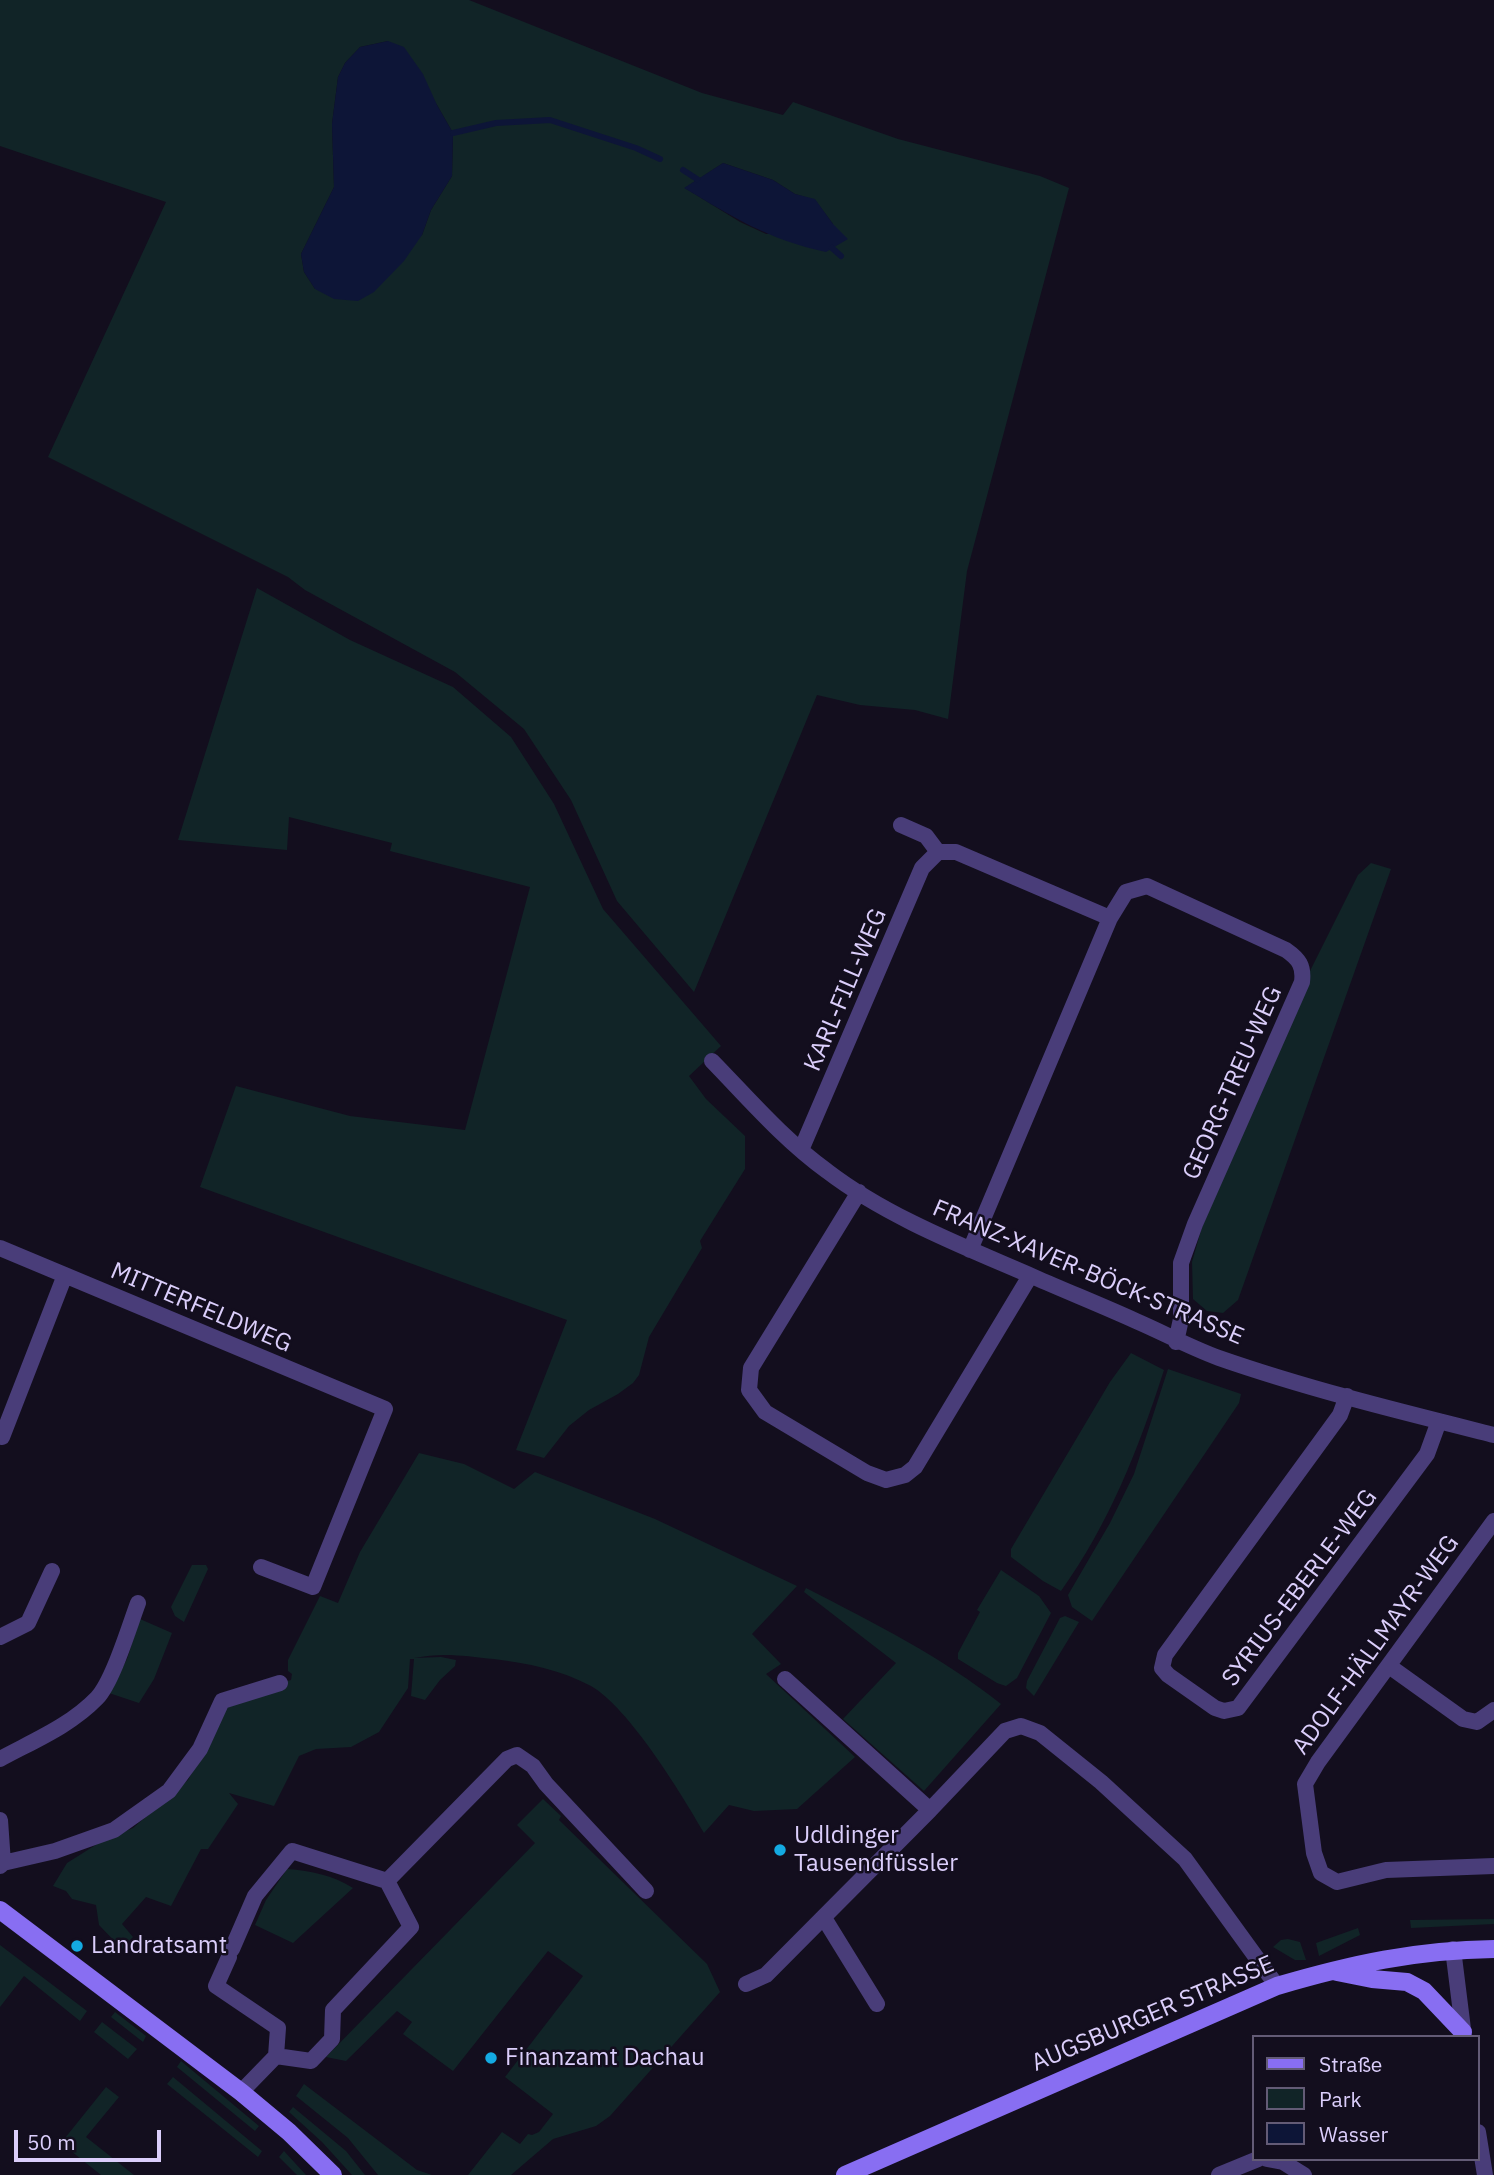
<!DOCTYPE html>
<html>
<head>
<meta charset="utf-8">
<style>
  body { margin:0 }
  #map { position:relative; width:1494px; height:2175px; overflow:hidden; background:#130e1e; font-family:"IBM Plex Sans",sans-serif }
  canvas { display:block }
  .legend { position:absolute; left:1252px; top:2035px; width:228px; height:126px; box-sizing:border-box; background:#130e1e; border:2px solid #635b76; margin:0; padding:9px 12px; list-style:none; font-size:21px; color:#dbcefb }
  .legend li { display:flex; align-items:center; gap:14px; height:35px }
  .legend b { width:35px; border:2px solid #635b76 }
  .scale { position:absolute; left:14px; top:2130px; width:147px; height:32px; box-sizing:border-box; border:4px solid #dbcefb; border-top:0; padding-left:9px; font-size:21px; line-height:24px; white-space:nowrap; color:#dbcefb; -webkit-text-stroke:5px #130e1e; paint-order:stroke }
</style>
</head>
<body>
<div id="map">
<canvas width="1494" height="2175"></canvas>
<ul class="legend">
<li><b style="height:9px;background:#886ef2"></b>Straße</li>
<li><b style="height:19px;background:#112427"></b>Park</li>
<li><b style="height:19px;background:#0d1537"></b>Wasser</li>
</ul>
<div class="scale">50 m</div>
</div>
<script>
const context = document.querySelector('canvas').getContext('2d');
context.lineJoin = 'round';
function paint(path, color) { context.fillStyle = color; context.fill(path, 'evenodd'); }
function stroke(path, color, width, dash) { context.strokeStyle = color; context.lineWidth = width; context.lineCap = dash ? 'butt' : 'round'; context.setLineDash(dash || []); context.stroke(path); }
function drawText(font, color, halo, rows, align = 'center') {
  context.font = font + ' "IBM Plex Sans",sans-serif'; context.lineWidth = 5; context.setLineDash([]); context.textBaseline = 'middle'; context.strokeStyle = halo; context.fillStyle = color; for (const [text, x, y, turn = 0] of rows) {
    context.save(); context.translate(x, y); context.rotate((+turn || 0) * Math.PI / 180); context.textAlign = isNaN(turn) ? turn : align; if (halo) context.strokeText(text, 0, 0); context.fillText(text, 0, 0); context.restore();
  }
}
paint(new Path2D(`
  M0,0h469l233,93 81,22 10,-13 105,37 142,37 29,12 -102,383 -19,148 -33,-9 -55,-5 -43,-10 -123,297 -77,-91 -46,-101 -47,-71 -69,-57 -150,-82 -17,-13 -240,-120 118,-255 -166,-56zM388,41l49,64 16,28 -1,43 -21,34 -9,25 -107,54 -11,-17 -3,-18 33,-67 -2,-63 6,-47 7,-14 15,-16zM723,163l50,17 22,14 20,6 18,24 -67,10 -26,-12 -55,-34z
  M257,588l93,52 103,47 58,50 43,67 49,105 118,137 -32,30 17,23 39,37v33l-45,72 2,7 -53,89 -10,38 -6,8 -15,11 -29,16 -20,16 -25,32 -28,-8 51,-130 -367,-133 36,-101 114,30 115,14 65,-243 -140,-36 2,-8 -103,-26 -2,33 -109,-10z
  M1371,863l20,6 -153,431 -15,13 -16,-2 -14,-12 -1,-37 10,-35 108,-256 48,-96z
  M1131,1353l33,17c-25,78 -55,154 -103,221l-18,-10 -32,-24v-8l99,-167z
  M1168,1369l73,25 -2,9 -147,218 -20,-14 -4,-12 42,-72 24,-49z
  M419,1453l45,11 50,25 21,-17 120,47 142,67 -45,48 29,30 -15,10 89,83 -58,52 -43,2 -25,-6 -25,28c-23,-40 -75,-125 -113,-147 -30,-16 -64,-23 -97,-27 -29,-3 -51,-7 -80,-1l27,-1 15,3 -1,6 -15,14 -15,20 -14,-4 3,-37h-4l-2,29 -29,44 -28,15 -35,2 -17,7 -25,50 -45,-13 9,11 -30,45h-7l-30,57 -25,-9 -24,27 11,13 -11,12 -23,-24 -3,-20 -24,-6 -6,-8 -13,-5 14,-23 35,-22 31,-13 55,-48 39,-73 53,-24 11,-3 1,-6 -4,-3v-11l32,-64 18,7 22,-51z
  M192,1565h14l2,4 -24,53 -9,-6 -4,-9z
  M1001,1570l38,26 12,17 -34,65 -11,8 -9,-3 -39,-24v-6l22,-41 -3,-2z
  M806,1588c68,35 136,69 195,116l-77,87 -81,-72 53,-56 -92,-71z
  M1065,1616l14,6 -45,74 -8,-8 1,-7 33,-63z
  M140,1619l32,14 -18,46 -15,24 -30,-10 18,-34z
  M543,1799l18,17 -2,4 148,144 13,28 -110,124 -14,10 -43,13 -42,36h-43l34,-43 18,12 8,-10 4,1 7,-3 14,-18 -48,-37 78,-101 -35,-25 -95,120 -50,-37 9,-12 -15,-11 -51,50 -20,-4 209,-214 -18,-18z
  M287,1869c25,2 45,6 66,19l-60,55 -38,-18 11,-25z
  M1494,1919v5l-83,4 -1,-8z
  M1358,1928l2,7 -41,21 -3,-13z
  M1288,1939l12,3 6,18h-11l-22,-13 8,-7z
  M0,1945l87,66 -7,10 -56,-45 -24,31z
  M115,2012l31,24 -3,6 -32,-25z
  M102,2022l35,27 -9,10 -34,-27z
  M181,2061l78,65 -4,5 -78,-64z
  M173,2077l89,74 -4,6 -91,-73z
  M304,2084l113,86 15,5h-54l-30,-37 -52,-42z
  M106,2087l13,10 -33,40 48,38h-33l-40,-32z
  M293,2107l53,44 19,24h-13l-30,-33 -33,-30z
  M284,2151l22,24h-9l-18,-18z`), '#112427');
paint(new Path2D(`
  M388,41l16,6 19,27 14,31 16,28 -1,43 -21,34 -9,25 -18,26 -30,31 -16,9 -24,-2 -19,-10 -11,-17 -3,-18 33,-67 -2,-63 6,-47 7,-14 15,-16z
  M723,163l50,17 22,14 20,5 18,25 15,15 -22,13c-57,-12 -93,-35 -142,-64z`), '#0d1537');
stroke(new Path2D(`
  M453,133l43,-10 54,-3 86,28 24,11
  M683,170l14,9
  M832,248l9,8`), '#0d1537', 6);
stroke(new Path2D(`
  M901,825l25,11 12,16
  M712,1061c37,38 72,79 115,110 60,46 138,76 207,106 34,15 69,29 102,44 28,12 53,26 83,37 89,31 183,54 275,77
  M801,1150l121,-282 16,-16h18l154,66
  M859,1192l-108,176 -2,22 16,22 102,61 19,7 19,-5 10,-8 115,-191
  M0,1248l385,161 -72,178 -52,-20
  M970,1250l140,-332 16,-26 21,-6 139,64c13,9 18,16 16,32l-107,242 -14,39v56l-5,23
  M1347,1396l-7,19 -175,240 -3,13 6,7 47,33 9,3 14,-3 189,-254 12,-33
  M2,1437l63,-162
  M1494,1521l-176,241 -13,22 9,69 7,20 16,9 49,-12 108,-4
  M0,1637l28,-14 24,-52
  M1389,1666l74,53 14,3 17,-12
  M785,1679l145,131
  M0,1759c33,-18 70,-33 97,-61 16,-17 32,-71 41,-95
  M0,1820l3,43
  M0,1866l3,-3 52,-12 59,-21 55,-39 31,-42 22,-48 58,-18
  M824,1918l53,86
  M232,1949l23,-53 37,-45 95,30
  M1453,1949l11,88
  M229,1957l-13,29 62,42 -2,28 35,5 21,-22 1,-29 78,-83 -24,-46 120,-122 10,-4 16,11 13,18 100,107
  M746,1984l20,-9 164,-165 75,-79 16,-5 19,7 61,49 84,77 92,127
  M241,2092l35,-36
  M1478,2132l7,43
  M1267,2159l16,3 21,13
  M1219,2175l39,-16`), '#493d79', 16);
stroke(new Path2D(`
  M0,1910l241,182 48,40 44,43
  M1337,1972l35,7 35,3 17,9 39,41
  M845,2175l432,-189c75,-22 139,-36 217,-37`), '#886ef2', 18);
for (const [x, y, r, color] of [
  [780,1850,7,"#14aae2"],
  [77,1946,7,"#14aae2"],
  [491,2058,7,"#14aae2"]
]) { const dot = new Path2D(); dot.arc(x, y, r, 0, 2 * Math.PI); context.fillStyle = color; context.fill(dot); stroke(dot, '#130e1e', 2.5); }
drawText('24px', '#dbcefb', '#130e1e', [
  ["KARL-FILL-WEG",846,990,-67],
  ["GEORG-TREU-WEG",1233,1083,-66],
  ["FRANZ-XAVER-BÖCK-STRASSE",1088,1273,23],
  ["MITTERFELDWEG",201,1308,23],
  ["SYRIUS-EBERLE-WEG",1300,1588,-53],
  ["ADOLF-HÄLLMAYR-WEG",1376,1645,-54],
  ["AUGSBURGER STRASSE",1153,2014,-23]
]);
drawText('24px', '#dbcefb', '#130e1e', [
  ["Udldinger",794,1836],
  ["Tausendfüssler",794,1864],
  ["Landratsamt",91,1946],
  ["Finanzamt Dachau",505,2058]
], 'left');
</script>
</body>
</html>
